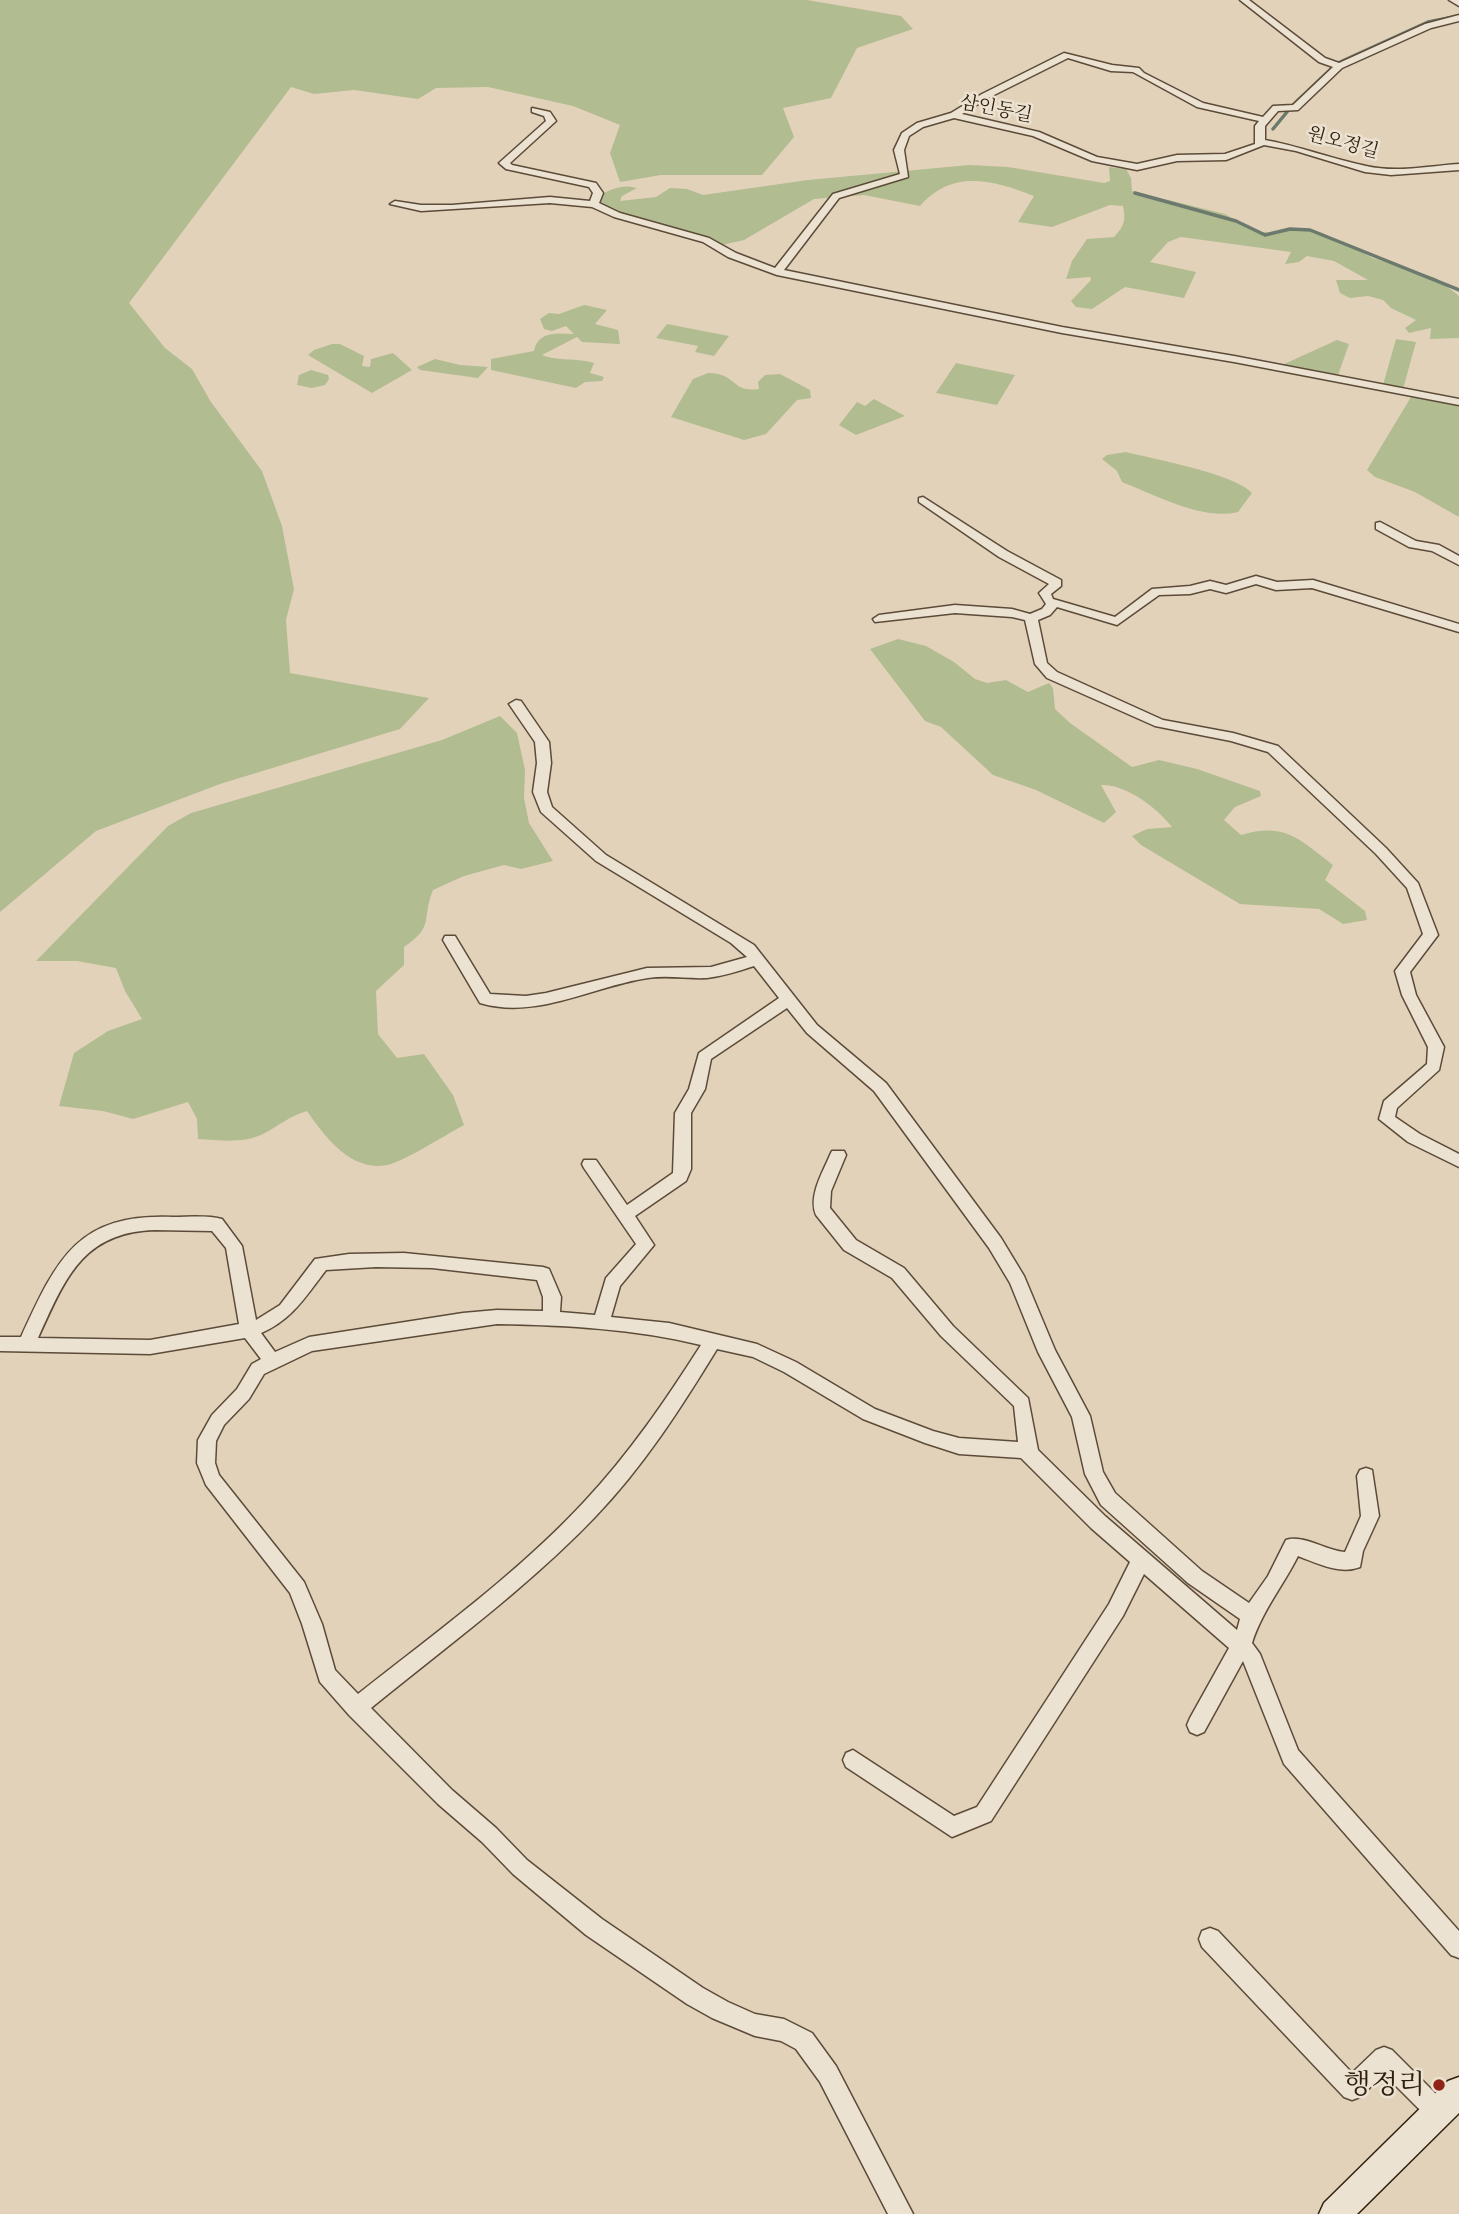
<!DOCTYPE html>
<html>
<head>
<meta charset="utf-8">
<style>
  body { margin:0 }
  canvas { display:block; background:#e2d2ba }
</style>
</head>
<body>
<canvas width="1459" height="2214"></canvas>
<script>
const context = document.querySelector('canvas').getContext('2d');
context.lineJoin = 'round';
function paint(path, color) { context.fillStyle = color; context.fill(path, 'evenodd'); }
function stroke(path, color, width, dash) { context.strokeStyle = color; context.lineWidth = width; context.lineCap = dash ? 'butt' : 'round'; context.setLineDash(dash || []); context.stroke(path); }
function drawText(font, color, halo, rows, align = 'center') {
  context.font = font + ' "Libre Caslon Text","Noto Serif KR",serif'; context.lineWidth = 5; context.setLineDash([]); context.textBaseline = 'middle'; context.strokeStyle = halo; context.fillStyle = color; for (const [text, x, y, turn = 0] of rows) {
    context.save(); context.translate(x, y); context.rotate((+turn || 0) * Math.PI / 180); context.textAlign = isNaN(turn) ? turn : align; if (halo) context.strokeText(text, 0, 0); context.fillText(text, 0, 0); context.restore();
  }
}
paint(new Path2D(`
  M0,0h807l94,16 12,13 -56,19 -26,50 -48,10 11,29 -32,38h-101l-41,7 -10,-29 10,-28 -47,-19 -85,-19 -52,1 -18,11 -64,-9 -40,4 -23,-7 -162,216 36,45 27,21 19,33 51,69 20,55 12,63 -8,31 4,53 139,25 -29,31 -180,55 -124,47 -96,81z
  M969,165l39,2 96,16 6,-2 -1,-14 17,2 5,9 1,13 93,23 28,17 21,2 15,-5 31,4 53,26 63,20 23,18v42l-29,1 1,-11 -22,5 -4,-5 11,-8 -25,-12 -8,-8 -15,-4 -18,2 -10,-5 -4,-13h32l-34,-19 -27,-5 -8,6 -14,2 6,-12 -110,-15 -13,5 -18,20 46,10 -12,26 -59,-11 -33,22 -16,-2 -5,-6 20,-21 -1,-3 -24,2 6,-18 15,-22 27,-2c10,-11 12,-16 9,-31l-13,-1 -58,22 -34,-5 16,-26c-42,-16 -81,-27 -114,10l-56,-11 -50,4 -70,41 -22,5 -102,-32 -22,-11 3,-7c11,-7 23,-11 36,-7l-15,8 -2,5 36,-4 14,-9 17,1 16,6 105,-15z
  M584,305l23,5 -12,14 23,6 2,14 -38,-2 -5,-5 -35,18c12,6 38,3 52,8l-4,10 14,4 -2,4 -17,1 -9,6 -85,-18v-11l43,-8c4,-20 23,-18 40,-17l-8,-8 -14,5 -8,-2 -4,-10 9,-6 10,1z
  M667,324l62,12 -15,20 -19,-4 3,-6 -42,-8z
  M1396,339l20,3 -13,47 -20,-4z
  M1337,340l12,4 -11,31 -56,-10z
  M332,344h8l24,12 -2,10 8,1 1,-8 22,-6 19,17 -40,23 -64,-38 6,-5z
  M435,359l25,6 28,2 -10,11 -58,-8 -3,-3z
  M956,363l59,12 -18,30 -61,-12z
  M311,370l17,5 1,4 -4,6 -13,3 -15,-3 2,-10z
  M708,373c29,0 23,20 51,16l-1,-7 7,-7 15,-1 30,16 1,8 -14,2 -31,34 -22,6 -73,-23 22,-38z
  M1411,397l48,9v111l-44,-25 -40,-15 -8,-7z
  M874,399l31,17 -49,19 -17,-10 18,-23 8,4z
  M1126,452c28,7 109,22 126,41l-14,19c-35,9 -83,-17 -116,-30l-5,-11 -15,-12 5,-4z
  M898,639l28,7 28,16 21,17 12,4 19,-3 22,12 21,-9 4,5 2,21 15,14 62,44 27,-7 38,9 63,22 1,5 -26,11 -11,13 17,15c44,-13 58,4 92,30l-8,15 40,31 2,9 -24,4 -24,-15 -79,-5 -99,-59 -9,-9 15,-7 25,-2c-15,-19 -46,-43 -71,-42l15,27 -12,11 -68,-33 -43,-15 -52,-48 -16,-6 -55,-72z
  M500,716l17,17 8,37 -1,28 5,25 24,38 -32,8 -17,-4 -40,11 -31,14c-12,30 2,36 -29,57v18l-28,26 2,43 19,24 27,-4 29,41 11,30c-17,9 -61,37 -77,40 -36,7 -62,-28 -80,-54 -19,6 -27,14 -44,23 -20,10 -44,6 -65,5l-1,-20 -9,-17 -55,17 -30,-8 -44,-5 15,-53 34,-22 34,-12 -17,-28 -9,-23 -39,-7h-41l132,-135 23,-13 251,-73z`), '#b2bc91');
stroke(new Path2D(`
  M1338,63l90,-41 31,-6
  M1293,105l39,-37
  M1273,129l14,-17
  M1135,193l101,28 29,14 25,-6 20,1 149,60`), '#6c7a6e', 3.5);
const street = new Path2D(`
  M1240,0h9l76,58 14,5 86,-39 34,-9v6l-28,7 -89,40 -44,42 -20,1 -13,15v14c34,6 67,19 101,26 30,7 63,0 93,-2v6l-68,5 -26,-3 -69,-21 -32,-6 -38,15 -49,1 -40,9 -45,-9 -59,-25 -79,-18 -31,9 -14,9 -5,14 4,27 -69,21 -55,72 278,57 172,29 225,43v6l-225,-43 -172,-29 -285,-58 -49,-18 -25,-15 -89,-25 -22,-10 -42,-4 -129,8 -31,-7 5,-3 26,4h31l98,-8 40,4 3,-8 -4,-6 -83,-18 -7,-6 47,-42 -2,-5 -12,-4v-4l18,4 6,9 -46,42 2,2 84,18 7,10 -4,10 21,10 89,25 27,15 39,15 58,-74 67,-20 -6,-24 8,-17 15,-10 34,-10 31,-19 82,-41 48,12 27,3 5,5 59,30 60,14 10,-11 20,-1 40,-38 -14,-5zM1068,58l43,13 22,1 64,35 62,14 -4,5v18l-30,10 -48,1 -40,9 -40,-7 -58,-25 -77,-18 26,-16z
  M1449,0h10v6z
  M923,497l84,54 54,29v6l-10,8 2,5 62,18 37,-28 38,-3 20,-5 16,4 30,-9 21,6 36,-2 146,44v8l-147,-44 -36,2 -20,-6 -30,9 -16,-4 -20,5 -31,1 -42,30 -60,-18 -7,8 -12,5 9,43 10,9 106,48 70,13 45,13 108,102 32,35 20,52 -28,37 6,23 28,52 -5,23 -42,38 -2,9 25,17 39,20v13l-51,-25 -29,-23 5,-18 43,-37 1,-17 -26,-52 -7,-24 28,-37 -16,-46 -31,-34 -108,-102 -37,-11 -76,-15 -108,-48 -12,-14 -10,-44 -13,-3 -57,-4 -80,9 -2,-3 6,-4 76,-10 57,4 18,5 12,-5 4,-5 -7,-11 10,-9 -50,-27 -80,-55v-4z
  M1380,522l36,19 23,4 20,11v9l-27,-14 -23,-4 -33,-18v-6z
  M516,700l5,1 28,41 2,21 -4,29 5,15 54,48 148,90 63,80 69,58 115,155 23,38 31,74 35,66 13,56 12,21 87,78 47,32 19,-27 18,-36c17,-6 41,11 59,12l16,-36 -4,-40 3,-6 6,-2 6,2 7,46 -16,35 -3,16c-21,8 -43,-4 -62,-11 -15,30 -36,55 -46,87l8,11 38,96 161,181v27l-8,-3 -167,-191 -41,-103 -39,71 -7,3 -7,-3 -3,-7 3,-7 39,-70 -85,-74 -21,42 -132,205 -39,16 -106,-70 -3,-7 3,-7 7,-3 101,66 23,-9 132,-203 21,-42 -39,-34 -70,-70 -62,-4 -34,-11 -62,-24 -79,-47 -31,-15 -36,-8c-36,59 -74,118 -122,168 -68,71 -148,129 -224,191l81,82 44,38 31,32 75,59 101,69 25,14 27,12 29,5 28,14 24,33 77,148h-25l-68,-132 -24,-33 -15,-8 -26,-5 -43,-18 -25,-14 -101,-69 -73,-61 -31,-32 -44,-38 -89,-89 -29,-33 -18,-58 -12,-31 -84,-108 -9,-22 1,-23 14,-25 25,-26 15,-25 9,-5 -16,-21 -95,16 -150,-3v-14h21c36,-78 56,-124 152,-120 15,0 35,-2 49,2l20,27 14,74 24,-15 35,-46 34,-5 55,-1 139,14 6,2 12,28 -1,15 35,3 11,-37 30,-34 -52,-76 -2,-4 2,-4h12l31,45 46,-32 2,-60 14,-24 10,-36 80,-55 -25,-32c-15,5 -31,10 -47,12 -19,1 -39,-3 -59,0 -55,8 -111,42 -168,25l-37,-63 2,-4h10l35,58 36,2 20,-3 101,-25 64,-1 36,-10 -16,-14 -135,-82 -55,-49 -8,-20 4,-29 -2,-21 -26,-38zM787,1008l20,25 67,58 115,157 21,35 28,69 34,65 13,57 16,31 87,78 52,36 -3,11 -132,-114 -67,-66 -10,-52 -75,-72 -49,-58 -48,-28 -26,-32 1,-17 15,-36 -2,-4h-12l-2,4c-7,17 -22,41 -14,60l28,35 48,28 49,58 73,70 4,36 -59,-4 -26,-7 -58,-22 -79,-47 -39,-18 -88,-21 -58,-6 9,-31 34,-41 -19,-29 51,-35 5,-12v-56l14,-24 6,-30zM155,1230l57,1 14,17 13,76 -89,16 -112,-2c27,-59 44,-106 117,-108zM376,1267l56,1 105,12 6,17v14l-46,-1 -34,3 -154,24 -34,15 -14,-19c31,-13 45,-37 65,-63zM497,1324c68,1 138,5 204,21 -35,55 -72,109 -117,157 -67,72 -149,131 -226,192l-23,-24 -13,-46 -18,-42 -85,-107 -4,-12 1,-22 8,-16 25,-26 15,-25 48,-23z
  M1210,1928l8,3 134,142 24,-23 8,-3 8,3 54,54 3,8 -3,8 -8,3 -8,-3 -46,-46 -24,23 -8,3 -8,-3 -142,-150 -3,-8 3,-8z`);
const secondary = new Path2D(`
  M1459,2077v36l-102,101h-38l5,-11 124,-122z`);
stroke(street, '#5c4b38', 3);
stroke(secondary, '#2f1e0c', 3);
paint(street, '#ece2d2');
paint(secondary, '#ece2d2');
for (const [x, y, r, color] of [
  [1439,2085,7,"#8f2418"]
]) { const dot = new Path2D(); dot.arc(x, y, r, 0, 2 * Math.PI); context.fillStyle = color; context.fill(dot); stroke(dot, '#ece2d2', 2.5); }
drawText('19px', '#2f1e0c', '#ece2d2', [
  ["삼인동길",996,109,11],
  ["원오정길",1343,143,15]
]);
drawText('28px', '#2f1e0c', '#ece2d2', [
  ["행정리",1425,2085]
], 'right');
</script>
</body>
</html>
